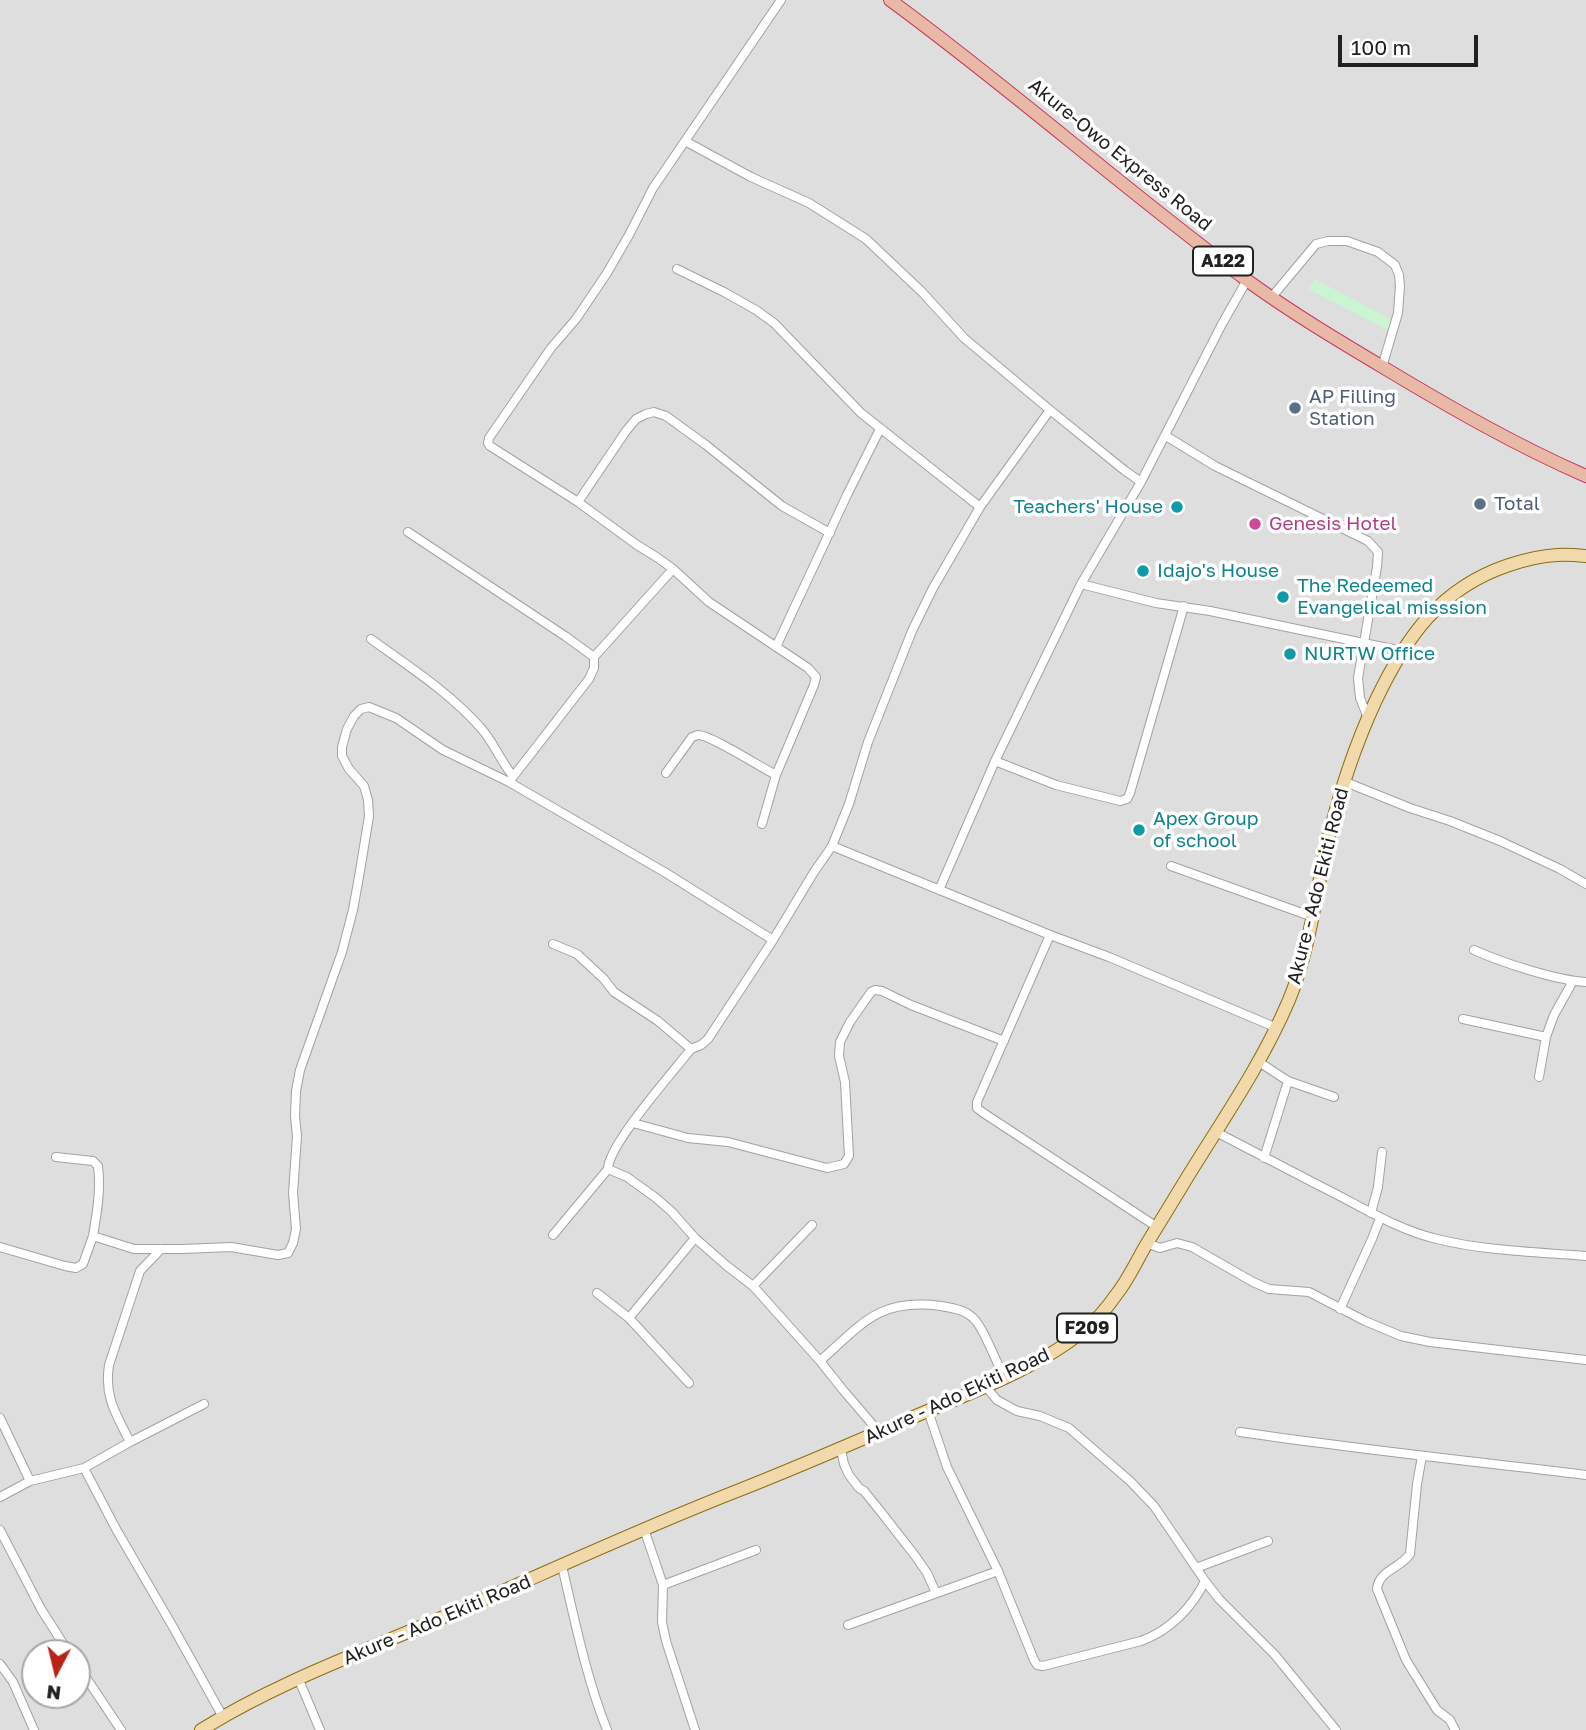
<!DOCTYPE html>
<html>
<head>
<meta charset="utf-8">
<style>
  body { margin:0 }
  #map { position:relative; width:1586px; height:1730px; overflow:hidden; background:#f0eee8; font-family:"Golos Text",sans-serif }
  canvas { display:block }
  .north { position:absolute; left:21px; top:1639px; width:70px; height:70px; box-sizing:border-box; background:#fff; border:2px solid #a6a6a6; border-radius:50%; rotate:187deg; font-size:19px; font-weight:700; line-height:28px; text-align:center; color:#212121 }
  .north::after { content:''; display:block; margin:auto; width:24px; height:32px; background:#bb2317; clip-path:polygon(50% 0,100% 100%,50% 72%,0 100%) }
  .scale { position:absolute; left:1338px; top:35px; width:140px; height:32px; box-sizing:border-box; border:4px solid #212121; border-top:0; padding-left:9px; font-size:21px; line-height:24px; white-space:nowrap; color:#212121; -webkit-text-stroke:5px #fff; paint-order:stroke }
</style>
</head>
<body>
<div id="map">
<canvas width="1586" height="1730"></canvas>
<div class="north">N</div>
<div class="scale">100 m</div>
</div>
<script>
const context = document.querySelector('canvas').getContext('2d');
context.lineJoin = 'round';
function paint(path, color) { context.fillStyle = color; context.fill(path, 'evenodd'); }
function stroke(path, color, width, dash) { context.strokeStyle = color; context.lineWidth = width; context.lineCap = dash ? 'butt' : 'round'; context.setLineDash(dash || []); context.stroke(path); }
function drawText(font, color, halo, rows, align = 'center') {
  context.font = font + ' "Golos Text",sans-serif'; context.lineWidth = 7; context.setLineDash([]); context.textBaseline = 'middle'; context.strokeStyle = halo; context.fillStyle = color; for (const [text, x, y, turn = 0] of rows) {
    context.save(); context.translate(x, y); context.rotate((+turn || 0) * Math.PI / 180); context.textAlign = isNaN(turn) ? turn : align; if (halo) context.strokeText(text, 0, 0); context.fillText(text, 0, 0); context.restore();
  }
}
paint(new Path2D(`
  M0,0h1586v1730h-1586zM35,1653h42v42h-42z`), '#dfdede');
paint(new Path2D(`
  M1315,279l81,43 -6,9 -82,-42z`), '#cbf4d2');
const minor = new Path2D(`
  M685,141l66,36 58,26 57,36 56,53 42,46 86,72 74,60 17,12
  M677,269l47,23 32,18 18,13 87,90 119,94
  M1271,298l45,-54 12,-3h19l31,11 17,13 4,10 1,11 -2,27 -16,54
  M1166,436l49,30 153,75 10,11 -1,15 -19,111 2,20 8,20
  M578,502l48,-71 10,-12 10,-5 8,-2 12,4 40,29 76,61 48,27
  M408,532l157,104 29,21
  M1081,584l75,19 54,8 192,40
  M371,639c37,27 78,53 109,88 14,15 20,34 33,49
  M776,647l71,-152 33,-66
  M995,761l61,24 64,16 7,-2 3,-6 54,-187
  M666,773l26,-36c2,0 4,-2 6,-2 11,-1 64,33 78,40
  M1343,781l67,27 40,13 50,20 60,28 26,15
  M509,782l80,-103 5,-11v-11l79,-88
  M762,824l14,-49 38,-90 2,-8 -8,-9 -99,-66 -36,-33 -15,-11 -21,-13 -59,-43 -88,-56 -2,-3 1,-5 62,-90 25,-29 31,-46 22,-38 24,-47 128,-188
  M832,846l218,89 59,22 168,71
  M1171,866l142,51
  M939,890l56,-129 86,-177 60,-102 81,-158 25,-44
  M1050,935l-73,167v6l5,4 175,115
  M553,944l24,10 27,25 10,13 44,29 33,28
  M1474,950c29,13 81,30 112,32
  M1463,1019l83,18
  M1259,1062l29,19 46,16
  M1539,1077l7,-40 8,-22 19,-34
  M633,1123l55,15 40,4 99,26 17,-4 5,-8 -4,-74 -6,-26 1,-14 10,-20 21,-30 4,-2 7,1 29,14 93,36
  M1216,1132c34,18 69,36 104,54 39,19 75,43 117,53 48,12 100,13 149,17
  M56,1157l37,4 5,5c3,24 -1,46 -5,70
  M1264,1158l24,-77
  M608,1169l19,8 29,21 16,14 23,26 32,28 26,20 67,75 23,29 36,42
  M1371,1213l7,-26 4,-35
  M553,1235l55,-66c0,-24 66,-98 83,-120l10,-4 7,-6 65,-99 41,-68 18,-26 17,-42 19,-62 44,-111 21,-43 47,-81 70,-97
  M1147,1243l13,5 17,-5 15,4 61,35 16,7 40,3 56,29 36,15 29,6 156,18
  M0,1247l65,19 11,2 7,-4 10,-28 41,13h48l49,-2 47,8 10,-2 5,-10 3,-14 -3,-36 4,-57 -2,-20 1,-25 4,-21 42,-118 11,-42 7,-39 9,-55 -1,-16 -4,-14 -15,-17 -7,-13v-9l5,-18 7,-13 7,-7 8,-2 27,11 47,32 66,32 157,91 107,67
  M753,1286l59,-61
  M597,1293l32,25 60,65
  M1340,1309l32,-70 8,-21
  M629,1318l66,-80
  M820,1361c43,-38 59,-63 121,-55 12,2 26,4 34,14 9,9 22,44 29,57
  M985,1386l12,14 20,11 23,5 29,12 61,53 24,25 51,75 14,18 56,56 61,75
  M928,1411l19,56 51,104 36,89 3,5 6,1 98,-25c28,-10 51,-33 64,-60
  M0,1418l30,63
  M1240,1432c115,17 231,29 346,43
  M130,1442l74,-38
  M841,1449l3,15 5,11 10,13 5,3 17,21 35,45 11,16 9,20
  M1422,1456l-5,28 -7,70c-9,14 -31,16 -33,35l29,71 31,50 13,10 5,10
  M84,1468l32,61 57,98 50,90
  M0,1497l30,-16 54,-13 46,-26c-14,-28 -26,-45 -21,-77l31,-94 21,-22
  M644,1529l19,56 -1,37 4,19 29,89
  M0,1530l41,79 28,44
  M562,1566c13,55 24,111 45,164
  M1196,1568l72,-27
  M663,1585l93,-35
  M848,1625l150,-54
  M0,1664l13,18 21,48
  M77,1664l44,66
  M299,1680l21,50`);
const primary = new Path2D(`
  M201,1730c75,-47 159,-77 240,-112 98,-42 196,-88 296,-127 61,-24 121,-50 181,-76 52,-22 122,-48 165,-84 13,-10 24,-23 33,-36 12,-15 20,-33 30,-50 12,-20 24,-39 36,-59 37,-61 79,-120 107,-186 20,-48 26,-101 37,-152 12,-51 28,-101 50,-148 30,-63 64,-112 133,-135 15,-5 32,-9 48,-10 9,-1 19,0 29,1`);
const trunk = new Path2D(`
  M890,0c123,90 236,191 358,281 44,32 91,60 138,88 65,39 131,77 200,107`);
stroke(minor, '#a2a2a2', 10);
stroke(primary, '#8c6d11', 14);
stroke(trunk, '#c83b61', 14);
stroke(minor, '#fff', 8);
stroke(primary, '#f2d9ab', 12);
stroke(trunk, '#e8b9a6', 12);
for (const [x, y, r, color] of [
  [1295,408,7,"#5c6f8a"],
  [1480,504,7,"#5c6f8a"],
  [1177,507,7,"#0f9aa8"],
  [1255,524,7,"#d1479c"],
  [1143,571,7,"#0f9aa8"],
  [1283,597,7,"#0f9aa8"],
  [1290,654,7,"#0f9aa8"],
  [1139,830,7,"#0f9aa8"]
]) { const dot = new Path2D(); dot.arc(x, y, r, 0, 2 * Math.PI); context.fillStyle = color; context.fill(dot); stroke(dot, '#fff', 2.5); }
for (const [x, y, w] of [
  [1223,261,60],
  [1087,1328,60]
]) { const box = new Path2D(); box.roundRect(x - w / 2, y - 14.5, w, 29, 5); context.fillStyle = '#fff'; context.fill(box); stroke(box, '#212121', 2); }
drawText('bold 18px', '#212121', null, [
  ["A122",1223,261],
  ["F209",1087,1328]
]);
drawText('19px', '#212121', '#fff', [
  ["Akure-Owo Express Road",1120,155,39],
  ["Akure - Ado Ekiti Road",1318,886,-76],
  ["Akure - Ado Ekiti Road",957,1396,-25],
  ["Akure - Ado Ekiti Road",437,1620,-23]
]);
drawText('19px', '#4e5e75', '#fff', [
  ["AP Filling",1309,397],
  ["Station",1309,419],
  ["Total",1494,504]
], 'left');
drawText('19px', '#0d838f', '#fff', [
  ["Teachers' House",1163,507,"right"],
  ["Idajo's House",1157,571],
  ["The Redeemed",1297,586],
  ["Evangelical misssion",1297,608],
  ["NURTW Office",1304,654],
  ["Apex Group",1153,819],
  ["of school",1153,841]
], 'left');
drawText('19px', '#b23c85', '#fff', [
  ["Genesis Hotel",1269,524]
], 'left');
</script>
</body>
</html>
